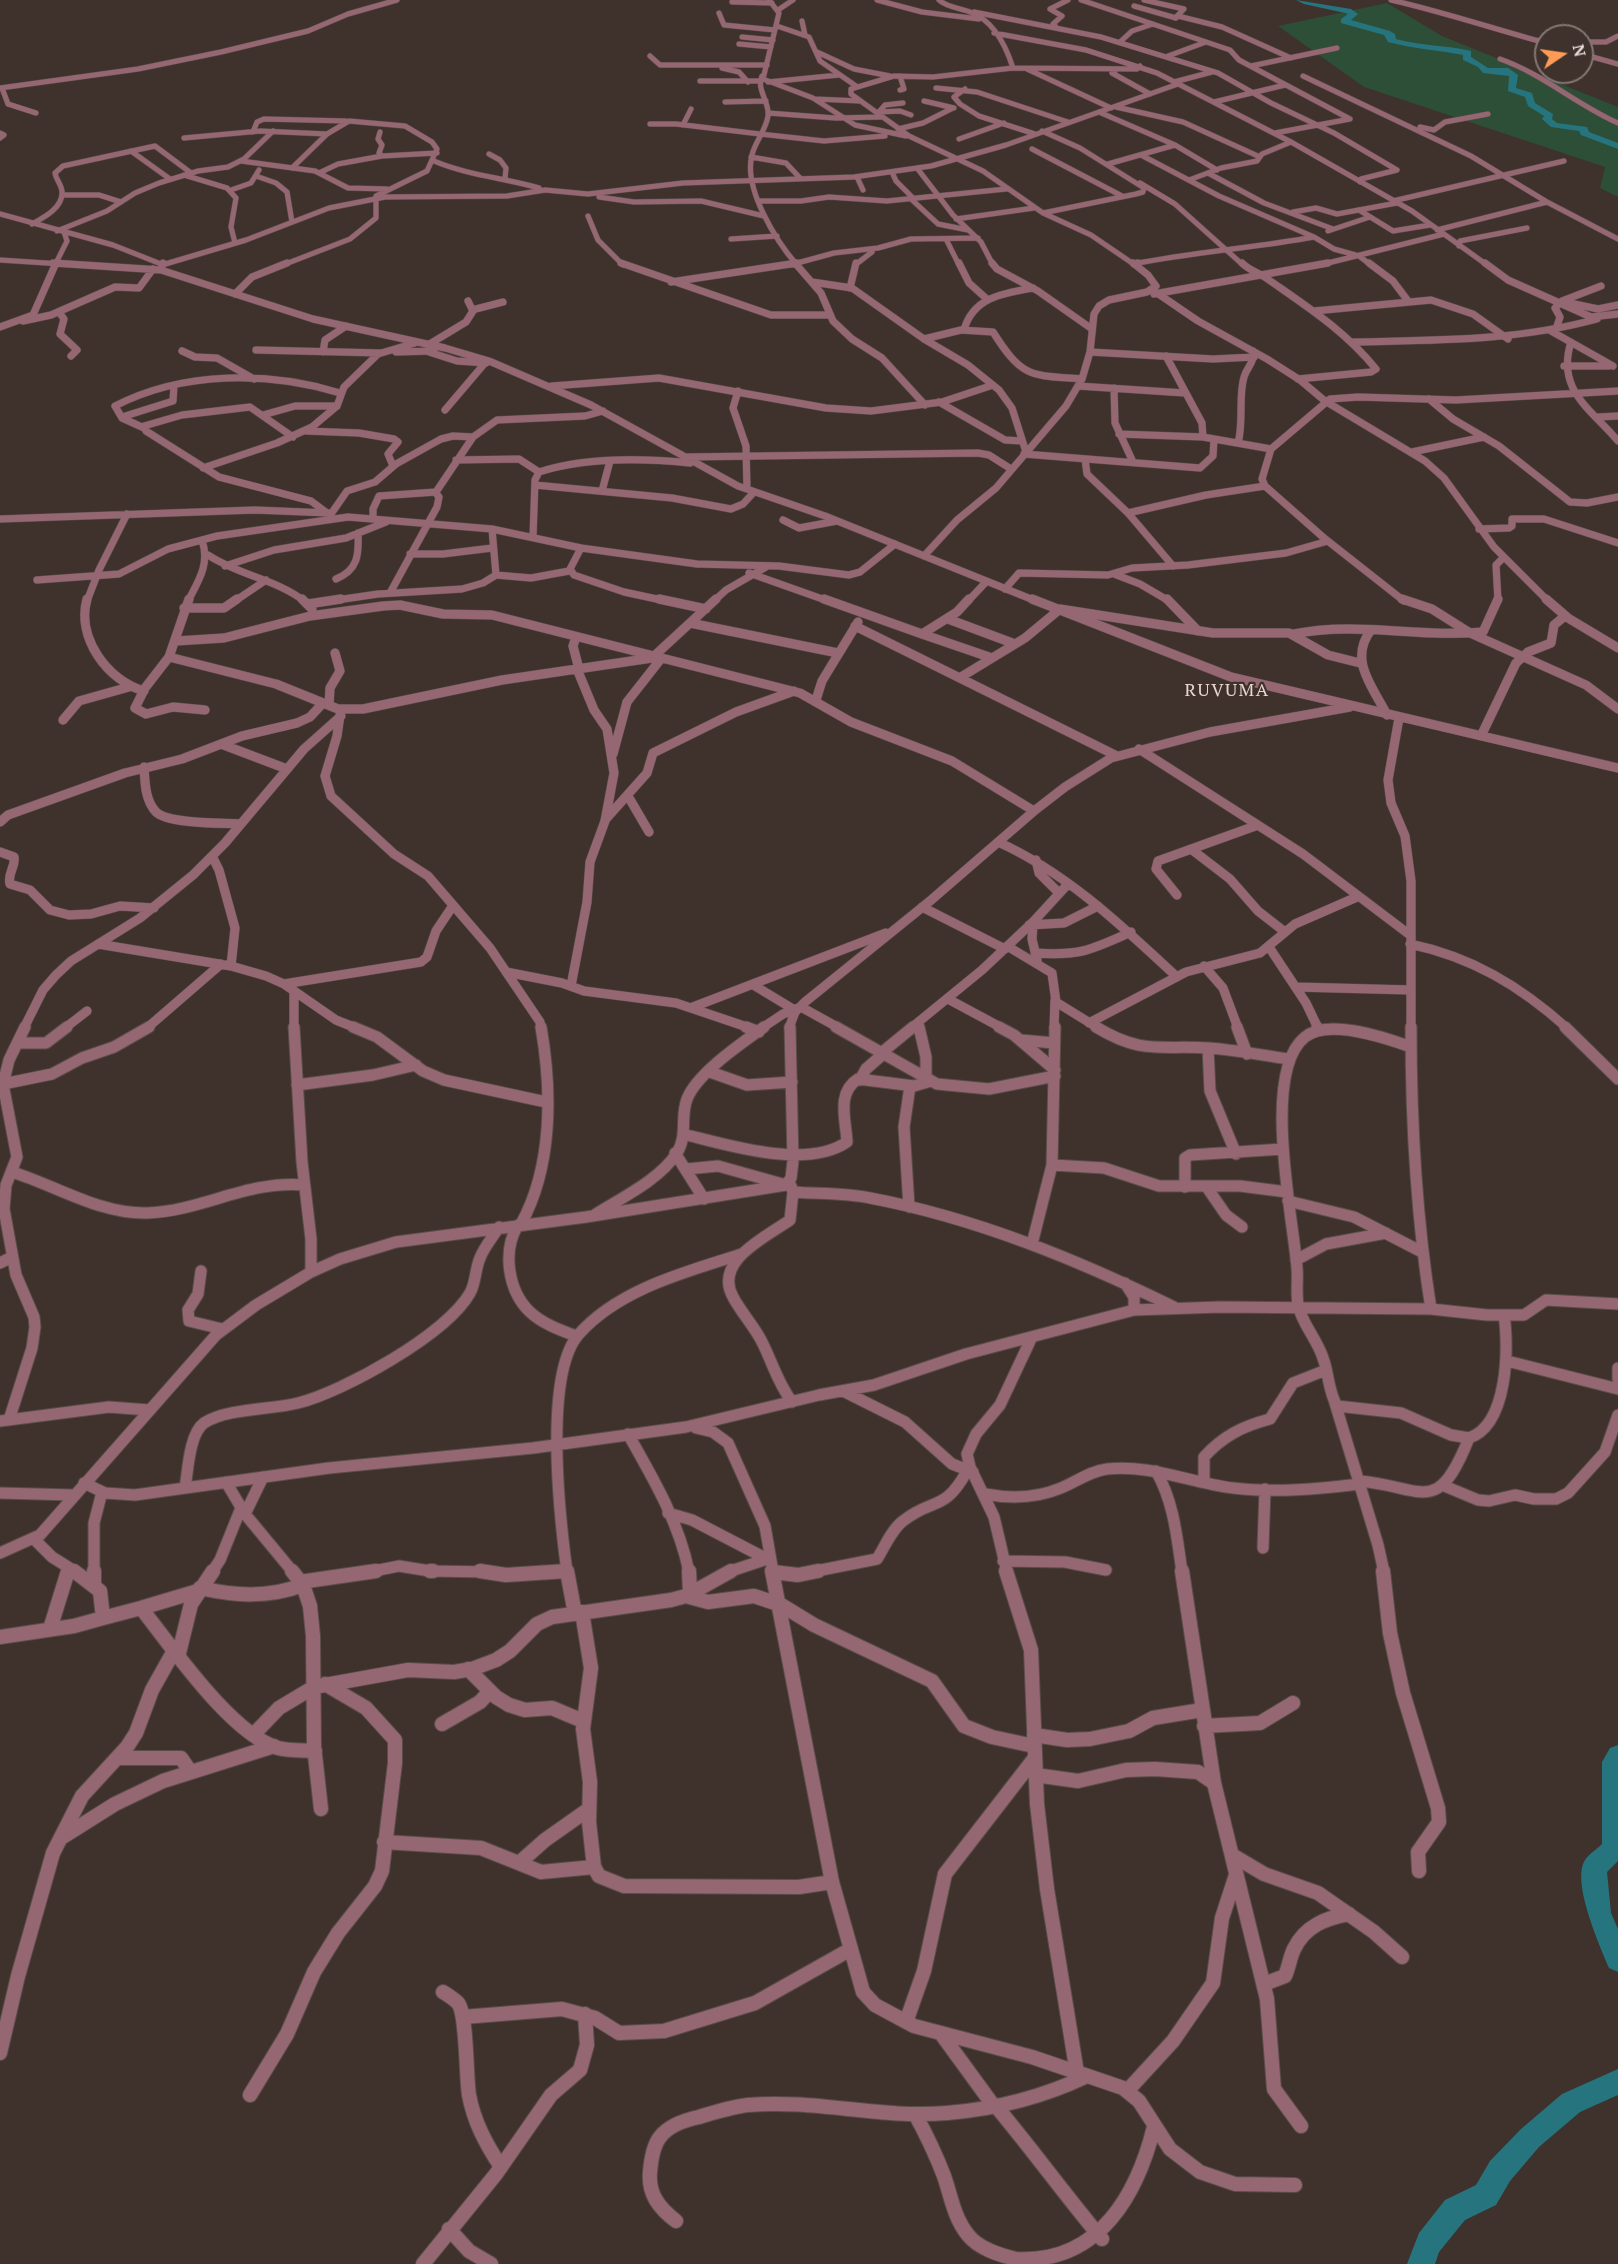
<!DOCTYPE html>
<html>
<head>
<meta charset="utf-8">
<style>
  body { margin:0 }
  #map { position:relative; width:1618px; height:2264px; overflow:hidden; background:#3f312c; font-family:"PT Serif",serif }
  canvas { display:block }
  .north { position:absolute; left:1534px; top:24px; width:60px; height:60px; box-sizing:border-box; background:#3f312c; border:2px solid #837773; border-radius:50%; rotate:77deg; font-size:16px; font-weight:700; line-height:24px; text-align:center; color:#eae1de }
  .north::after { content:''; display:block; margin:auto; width:21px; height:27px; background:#fe9c57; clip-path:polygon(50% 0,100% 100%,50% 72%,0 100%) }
</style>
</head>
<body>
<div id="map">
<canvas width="1618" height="2264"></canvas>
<div class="north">N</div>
</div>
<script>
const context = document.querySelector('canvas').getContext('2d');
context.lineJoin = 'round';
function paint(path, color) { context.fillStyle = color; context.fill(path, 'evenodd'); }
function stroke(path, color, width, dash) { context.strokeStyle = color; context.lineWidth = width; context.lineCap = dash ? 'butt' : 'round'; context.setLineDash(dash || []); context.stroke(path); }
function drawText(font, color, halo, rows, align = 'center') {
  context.font = font + ' "PT Serif",serif'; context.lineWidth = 4.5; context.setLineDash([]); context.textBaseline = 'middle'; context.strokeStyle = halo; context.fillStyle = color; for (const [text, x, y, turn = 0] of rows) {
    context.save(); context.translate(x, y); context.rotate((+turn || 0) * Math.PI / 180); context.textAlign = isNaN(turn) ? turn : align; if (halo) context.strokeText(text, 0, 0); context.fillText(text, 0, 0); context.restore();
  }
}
paint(new Path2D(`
  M1387,3l55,33 176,71v90l-18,-9 5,-21 -241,-80 -86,-61z`), '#2d4e37');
paint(new Path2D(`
  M1296,0l55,9 7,5 -7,6 39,11 5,3 1,5c25,7 50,6 75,12v6l17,11h20l10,7 -2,13 16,5 3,10 18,11 -1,5 5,4 30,4 2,5 29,11v6l-37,-14 -2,-4 -28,-4 -9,-8 2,-3 -16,-10 -3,-9 -17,-6 1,-15 -26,-3 -5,-6 -15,-7v-5c-26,-5 -50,-6 -75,-13l-4,-7 -43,-12v-4l7,-5 -3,-1 -41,-9z
  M1618,1745v116l-11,11 4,41 7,16v43l-9,-4c-9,-22 -38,-86 -24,-108 4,-6 12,-11 17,-16v-82l8,-14z
  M1618,2069v26l-38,17 -41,35 -29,34 -14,24 -31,15 -26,32 -4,12h-28l12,-31 26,-33 31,-15 14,-24 31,-32 41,-35z`), '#26757e');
const minorFar4 = new Path2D(`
  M769,0l10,13 -16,66 50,19 42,27 51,11
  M877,0l45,12 57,7
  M939,0c7,7 21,8 31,12 23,8 36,34 43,56l-80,9 -39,-1 -43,13v5l58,42 74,35 60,42 48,22 44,30
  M1081,0l149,50 9,10 111,59 -75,14
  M1144,0l40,9 -9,9
  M1391,0c53,12 103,29 155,43
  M732,2l40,1
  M1134,6l42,12
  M778,10l15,-10
  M974,12l127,25 117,36 53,30 63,30 63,37 -36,9 -1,3
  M719,13l5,12 51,5
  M1178,16l44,11 69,31
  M802,21l3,14
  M777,26l32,11 11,24 36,25
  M1056,27l-3,-3 9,-8 -12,-7 18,-9
  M994,33l92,17 71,23 134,69 121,69 75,54
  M742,37l31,3
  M1120,42l12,-11 21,-7
  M1582,42h24l12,-6
  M739,44l32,3
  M817,52l37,17 36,7
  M1582,54l36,10
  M650,56l10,9h107
  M1168,56l38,-14
  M1500,59c43,15 77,46 118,64
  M1251,66l86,-18
  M722,68l17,4 9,10
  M1013,68l124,1 3,-3
  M1027,69l84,39
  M1115,71l-3,2 38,21
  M762,76c-6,14 8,26 6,40 -2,14 -13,26 -16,39 -9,33 24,86 45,110
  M900,76l4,13 -4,1
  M1303,76l168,80 76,46 71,37
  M700,81h59
  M768,82l71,-7
  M1174,82l38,-10
  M0,88l138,-19 83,-17 87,-21 40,-17 49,-14
  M2,88l6,16 28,9
  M936,88l41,4 91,30
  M965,89l-11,8 6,7 19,12 56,18
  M815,99l45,2
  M924,101l30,7
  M725,102l41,-1
  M1214,102l71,-17
  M1116,107l67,15 77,35
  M879,112l21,-1 11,4
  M1099,112l76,33 42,25
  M768,113l67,5 46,-1
  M878,113l7,-8 18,-2
  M650,124h26l84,10
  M683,125l8,-16
  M1420,127l14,3 11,-8 43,-8
  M898,129l25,-6 30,-15
  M1042,131l38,17 64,40 -1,4 -7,2 -93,19
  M253,132l4,-10 7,-3 82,2
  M380,132l-2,7 4,6 -3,8 3,3 55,-3
  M0,133l4,2 -4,3
  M760,134l64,7 61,-5
  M184,138l76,-7 67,3
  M959,139l45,-16
  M1032,149l90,47
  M131,151l39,28
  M489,154l11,6 6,8 -1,11
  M1141,155l78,41 95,41 20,12 25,7 12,9
  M751,157l35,6 14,15
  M241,161l74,10 33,17 39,1
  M434,161c33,14 70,17 105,27
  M1108,164l67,-19
  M917,168l36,47 28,27 12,23
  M892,172l4,9 17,17
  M319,173l19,-9 44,-8
  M1208,173l56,30 69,26
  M184,175l43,13 9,10 -5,29 4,16
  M256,176l20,7 11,9 5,30
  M857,177l6,13
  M1189,180l32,-12 36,-7 5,-7 29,-12
  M1140,183l35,21 68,61
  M231,190l20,-7 8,-13
  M62,195h37l22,7
  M599,197l35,5 67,-1 63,15
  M910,198l28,26 30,6
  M760,201h41l28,-4 58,4 119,-12
  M1393,201l171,-40
  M1359,210l34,21 37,-6
  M1293,212l23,-4 21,6 60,-11
  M0,214l113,31 48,19
  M588,216l10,24 25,25
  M956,219l78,-11
  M32,224c11,-6 31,-16 30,-32 0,-7 -6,-12 -7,-19l8,-7 92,-20 36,27
  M1437,230l110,-28
  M57,231l50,-20 28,-18 24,-10 39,-12 30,-4 16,-8 29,-28
  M1328,231l42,-14
  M731,239l46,-3
  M946,239l13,26
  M1459,246l1,-5 67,-13
  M0,260l77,5
  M1134,264c59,-12 120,-16 180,-27
  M55,265l12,-24 -3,-9
  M162,265l84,-25 83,-32 56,-11 122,-1 38,-6 43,4 95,-11 171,-6 77,-11 75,-21 172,-61
  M283,265l67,-26 26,-21v-22l51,-25 10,-22 -5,-7 -27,-16 -56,-5 -22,13 -35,34
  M790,265l44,-12 44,-5 33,-9 67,-1
  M855,265l17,-13
  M1320,265l124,-31`);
const minorFar3 = new Path2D(`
  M53,263l108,7 152,49 132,29 44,13 102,44 147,81 87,30 211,85
  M621,263l150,52h58
  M795,263l26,30 12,28 19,18 30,19 43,47
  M959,263l10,20 19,17
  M992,263l5,6 41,22 54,38
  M1242,263c8,8 18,10 27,17 40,28 76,51 107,89l-5,3 -73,7
  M1369,263l24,18 15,20
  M1485,263l23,17 83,37 27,-3
  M1134,264l4,-1
  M161,270l2,-7
  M671,282l126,-19
  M812,282l40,6 72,51 44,26 31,25 13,18 14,44
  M850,288l6,-25
  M1157,293l41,28 69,38 33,21 25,21 100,60 19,17 50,69 54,54
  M235,294l17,-17 35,-14
  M1154,294l174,-31
  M1565,302l33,7 20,-4
  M472,310l31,-8
  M1314,311l117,-11 42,14 35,25
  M59,312l5,7 -4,15 17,16 -6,6
  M23,321l28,-6 64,-28 24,1 14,-19
  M0,327l33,-12 23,-52
  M964,330c9,-33 40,-37 69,-42
  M1551,330l5,-1 4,-12 -5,-9 7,-7 39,-15
  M1551,331l62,35
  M924,339l37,-9 32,2c30,47 37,43 89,47
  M1354,342c83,-2 163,-1 243,-23
  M1571,342c-15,48 19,66 47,99
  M428,345l38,-23 7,-11 -5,-10
  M256,350l125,3
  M182,351l13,6 22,1 37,21
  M323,352l2,-12 21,-14
  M396,352l38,-1
  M429,352l28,9 29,2
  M1090,352l123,7 41,-2
  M1166,356l36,67 1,14
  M1564,366h45
  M552,386l107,-8 167,30 45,3 71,-9 51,-17
  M1078,386l107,7
  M1114,388l1,35 18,39
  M738,391l-5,17 13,38 1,43
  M1429,399l24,20 46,27 71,56 17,1 31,-6
  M939,402l66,38 17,1
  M445,410l40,-47
  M263,415l32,-9h42
  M122,417l51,-16 1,-16
  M1598,417l20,-1
  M144,428l-22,-10 -7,-12c68,-35 153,-35 225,-13
  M306,431l53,2 35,6 4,3 -10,12 5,12
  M1119,434l84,3 68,12
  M293,437l-43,-30 -68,8 -38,11 2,5 73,46 92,24 16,12
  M1238,443c6,-22 0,-45 6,-66 3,-10 11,-15 9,-26
  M1412,452l72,-15
  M1024,454l176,14 13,-12 1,-17
  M686,457l292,-4 11,2 22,14
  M1085,459l2,15 41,39 45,53
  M456,460l63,-1 20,13
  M203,468l74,-25 35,-16 25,-21 7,-19 34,-33 37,-11
  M535,485l137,13 59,11 12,-5 11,-12
  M602,491l8,-30
  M1128,513l78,-18 59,-9
  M331,514l16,-23 28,-9 21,-18 45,-25 12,-3 20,1
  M0,519l255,-9 74,3
  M373,519v-10l6,-13 57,-4 37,-55 24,-17 88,-4 18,-5
  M783,520l16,8 38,-7
  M492,529l4,46
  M1479,529l30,-1 3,-2v-7h32l74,24
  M533,537l2,-57 4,-8c47,-15 102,-14 151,-9
  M581,548l-11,21 4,6 50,17 42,9
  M410,554h33l49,-6
  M208,555c32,21 68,24 96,46
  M924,556l33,-36 39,-32 70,-82 16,-27 8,-27 4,-38 5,-8 10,-6 38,-8 9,-6 -8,-11 -15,-12
  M225,566l49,-16 72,-12 40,-16
  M749,573l79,28
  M1114,574l26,10 29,17
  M336,579c22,-9 23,-24 22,-46
  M37,580l82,-6 49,-25 49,-13 131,-19 144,12 89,19 116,16 82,2 70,9 11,-3 35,-28
  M1005,589l14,-16 89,2 24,-7 56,-3 98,-12 42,-12
  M390,593l47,-86 2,-10 -4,-5
  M87,601l12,-31 28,-56
  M188,601c11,-21 22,-37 14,-61
  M235,601l31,-21
  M330,601l48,-7 84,-5 21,-6 13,-8 35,3 38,-7
  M714,601l12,-11 40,-23
  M968,601l18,-19
  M1404,601l-80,-63 -59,-52 -3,-7 9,-30 59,-50 28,-2 98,3 162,-9
  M1498,601l-2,-36 7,-7`);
const minorFar2 = new Path2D(`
  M87,599c-11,39 21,82 57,92
  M189,599l-20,58 -24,31 -10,20 11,6 27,-7 32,3
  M302,599l10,10
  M659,599l47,10
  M824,599l98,35 35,-22 12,-13
  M1032,599l199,78 387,91
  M1167,599l31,32
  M1402,599l30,10 38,24 116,52 32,24
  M1546,599l22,19 50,30
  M308,604l33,-5
  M184,608h40l13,-9
  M948,619l67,25
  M690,623l148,30
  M855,626l262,130
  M1371,630c-23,30 2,57 16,85
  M922,634l70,24
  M1294,634c63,-13 126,4 189,-2l15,-33
  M576,637l-3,9 6,23
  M176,641l48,-3 86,-22 73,-10 17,-1 43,9 49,1 308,78 51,29 101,39 82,50
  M169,657l107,27 62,25h25l139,-29 150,-22 64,-59
  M961,677l64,-39 35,-29 153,24h76l39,22 32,8
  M816,700l6,-19 36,-59
  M329,705l1,-17 10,-17 -5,-18
  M340,715l-3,21 -12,40 6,20 63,58 34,22 62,72 50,74 1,6
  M1399,718l-11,62 3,23 14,33 6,45v147
  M63,720l16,-19 50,-14
  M1481,736l35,-73 12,-11 23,-9 3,-18 11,-9
  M221,744l66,25
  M1139,749l164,105 107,81
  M613,754l14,-52 33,-42
  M144,767c1,16 1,33 12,45 12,12 67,11 85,12
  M628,796l21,36
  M605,820l42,-47 6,-20 83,-41 58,-21
  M0,822l8,-7 117,-42 57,-14 60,-23 55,-13 13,-6 13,-14
  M998,842c69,31 124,84 179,135
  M1191,849l39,30 28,32 27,21
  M0,852l14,5c2,10 -7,16 -4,27l20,6 20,20 19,5 22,-1 29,-8 34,2
  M212,856l7,14 16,58 -4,38
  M1036,860l3,13 19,19
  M1177,895l-21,-26 2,-8 100,-36
  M922,907l83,42
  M1029,925l35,-2 34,-17
  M1033,925l-1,14 5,21
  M98,944l133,22 35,10 18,8 52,36 20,8
  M1410,944c62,13 110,42 157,84
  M1007,946l45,27 4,29 42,26
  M1269,947l37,56 12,25
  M1035,953c45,3 56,-3 96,-21
  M1204,966l19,22 15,40
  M506,972l56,11 22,8 92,12 74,25
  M284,984l137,-22 6,-5 9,-26 16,-24
  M571,986l16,-84 3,-40 15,-41 9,-48 -7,-44 -13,-19 -17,-41
  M755,986l38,23
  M1296,987l115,3
  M294,993v35
  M948,999l54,29
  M693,1007l193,-74
  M1089,1023l97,-51 74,-19 35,-29 62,-27
  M918,1024l1,4
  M24,1028l19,-38 13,-15 15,-14 69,-43 53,-43 32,-32 79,-94 37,-33
  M65,1028l22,-17
  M147,1028l74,-64
  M762,1028l21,-14 18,-7 38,21
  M789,1028l6,-16 10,-10 125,-101 104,-90 31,-24 46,-29 99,-26 140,-25
  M911,1028l71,-58 52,-49 33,-36
  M1054,1028l1,-28`);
const minorFar1 = new Path2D(`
  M294,1027l8,135 9,77v33
  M353,1027l24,10 46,34 21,9 102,22
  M746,1027l13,5
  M836,1027l101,57 52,5 66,-13
  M919,1027l7,30v22
  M999,1027l15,8 41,35
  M1096,1027c46,28 64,18 113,21 26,2 53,7 79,11
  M1237,1027l10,27
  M1317,1027l2,3
  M1411,1027c0,95 5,188 20,282
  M1565,1027l53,52
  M1021,1040l33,3
  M18,1043h28l21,-16
  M1411,1047c-25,-9 -82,-29 -106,-10 -44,35 -12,180 -8,231 1,12 -1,24 1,37 4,19 19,34 25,53 6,16 5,33 14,48l64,7 50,22 18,3c39,-13 40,-90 35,-123
  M1208,1048l2,43 26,63
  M880,1054l33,-27
  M710,1072l37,13 45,-3
  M860,1080l6,-11 16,-14
  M3,1084l49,-10 30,-16 32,-11 35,-20
  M297,1085l76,-10 43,-10
  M683,1134c45,11 123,36 164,8 -1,-22 -11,-49 11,-63l56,7 17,-5
  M675,1153l29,46
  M1052,1165l52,3 55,18h81l47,6
  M687,1169l31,-3 68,19
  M12,1172c45,14 87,42 135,41 55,-2 101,-33 157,-28
  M791,1186l2,6 -3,28c-24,17 -77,41 -57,77 8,15 20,28 28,43 12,23 15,40 31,62
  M1206,1186l20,29 16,12
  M1185,1187v-29l5,-3 93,-6
  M793,1192c25,2 53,1 77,6 106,20 208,62 304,109
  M1288,1201l66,16 68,35
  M909,1207l-5,-80 6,-41
  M596,1214c27,-17 63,-34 81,-61 11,-18 3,-36 10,-54 10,-26 55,-56 77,-72
  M521,1224c32,-58 31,-134 20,-197
  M518,1225c-16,26 -10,66 12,87 13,12 30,18 46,24
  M1032,1244l20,-79 3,-138
  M1296,1260l30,-16 60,-11
  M0,1263l12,-6
  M201,1271l-3,23 -10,16 1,11 33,8
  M1125,1283l9,14v13
  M1507,1361l111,28
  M1618,1368v11
  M843,1391l62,31 47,42 21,8
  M1335,1403l43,142 6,27
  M9,1420l23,-72 3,-21 -1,-10 -18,-42 -12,-66 2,-24 11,-28 -14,-73 6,-24 16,-33
  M0,1421l109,-14 40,3
  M696,1428l17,4 15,11 37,83 8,46
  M628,1434c25,44 51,88 61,138
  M1156,1471c18,31 21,67 26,101
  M1360,1481c64,6 77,37 109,-43
  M226,1482l19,32 48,58
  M1204,1482v-25c19,-21 39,-31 66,-38l23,-36 33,-13
  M84,1483l21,10 30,2 194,-27 204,-20 153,-21 133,-32 55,-10 92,-31 168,-44 86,-3 211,2 56,6h37l22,-15 72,4
  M1442,1485l36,15 11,1 26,-6 19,4h22l12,-6 37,-41 13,-37
  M185,1488c3,-17 4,-54 19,-65 24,-15 67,-13 94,-20 45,-11 149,-69 172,-110 6,-10 5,-24 10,-35 4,-11 13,-21 19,-31
  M0,1493l73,2
  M985,1494c26,5 52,4 76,-6 15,-6 29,-17 46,-19 43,-5 84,14 126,19 42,5 85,1 127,-4
  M668,1513l24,7 75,39
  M245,1514l18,-37
  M34,1539l18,18 24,15
  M1263,1548l2,-59
  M0,1553l40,-18 176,-200 40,-30 55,-33 29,-13 56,-17 190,-25 200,-32 5,-7 2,-17 -3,-134
  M1003,1561l62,1 41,8
  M68,1572l1,-3
  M94,1572v-49l8,-31
  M212,1572l8,-12 21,-52
  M369,1572l30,-6 31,5 60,1
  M545,1572l22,-1
  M567,1572c-7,-52 -24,-198 12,-238 40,-45 107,-62 163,-80
  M728,1572l42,-14
  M811,1572l66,-13c7,-11 15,-30 26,-38 30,-24 41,-8 64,-50
  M1007,1572l-13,-55 -24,-50 -3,-13 9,-20 24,-29 31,-66`);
const minor = new Path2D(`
  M74,1571l26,20 3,27 38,-10c31,39 90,126 137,140 11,3 25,2 37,3
  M94,1571v13
  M292,1571l11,14 7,21 3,30 1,110 7,63
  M430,1571h3
  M480,1571l26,4 61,-4
  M567,1571l8,43
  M689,1571l1,22
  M772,1571l60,311 31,110 12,13 39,21 118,31 91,31 16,13 31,48 30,23 35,12 60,1
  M1006,1571l25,79 6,154 10,85 30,184
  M1182,1571l32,212
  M1383,1571l7,62 13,60 35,115 1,14 -21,30 1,19
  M773,1572l25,3 20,-4
  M300,1582l76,-11
  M200,1588c36,8 68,10 103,-3
  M686,1596l22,6 46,-6 24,8
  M778,1603l36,22 118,56 32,45 28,11 42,9
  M141,1608l57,-17
  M582,1612l9,56 -8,61 7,53 -1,40 5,45 5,9 25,10 175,1 33,-5
  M50,1629l18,-58
  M0,1637l74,-11 29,-8
  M179,1653l12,-49 22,-33
  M468,1669l28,28 13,8 16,5 27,-2 31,13
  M442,1724l38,-22 10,-11
  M1204,1726l56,-3 33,-20
  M253,1735l26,-27 35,-21 94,-17 46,2 18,-3 24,-9 14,-9 27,-27 15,-7 119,-17 15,-4 45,-25
  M1034,1735l33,5 23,-1 39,-8 24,-13 49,-8
  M117,1758h64l9,13
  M1035,1775l43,6 48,-11 29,-1 43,3 16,11 53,216 7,90 27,37
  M61,1838l54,-34 48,-23 111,-35
  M384,1842l97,6 60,24 53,-5
  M1232,1855l32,19 54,19 56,39 28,25
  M519,1863l26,-23 44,-31
  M1264,1984l21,-8c4,-9 5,-19 9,-27 11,-23 32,-31 55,-35
  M443,1992c5,3 11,7 15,11 9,11 8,74 11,92 5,27 17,49 32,72
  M463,2017l99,-8 33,9 24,15 45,-2 91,-28 96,-54
  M906,2022l18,-51 21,-97 89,-115
  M942,2035l51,70
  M0,2053l18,-77 35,-123 29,-57 45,-49 9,-14 16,-43 23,-41
  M1128,2090l45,-49 40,-58 9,-65 14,-43
  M250,2095l37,-61 27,-62 24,-39 37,-47 7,-15 13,-108v-23l-29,-32 -41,-24
  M995,2105c37,44 70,90 107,134
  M915,2114c11,20 21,41 29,62 7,20 10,42 24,59 11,14 32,20 48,24 85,5 122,-68 138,-132
  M676,2221c-17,-13 -28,-27 -26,-49 1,-12 3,-26 10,-35 9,-12 25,-17 39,-20 16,-5 32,-10 49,-12 67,-6 133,14 199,8 49,-4 96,-16 140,-37
  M449,2229l20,22 22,13
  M423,2264l73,-90 55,-79 29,-25 7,-25 -2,-31`);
stroke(minorFar4, '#5a4d48', 6);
stroke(minorFar3, '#5a4d48', 8);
stroke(minorFar2, '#5a4d48', 10);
stroke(minorFar1, '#5a4d48', 13);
stroke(minor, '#5a4d48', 16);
stroke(minorFar4, '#956772', 5);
stroke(minorFar3, '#956772', 7);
stroke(minorFar2, '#956772', 9);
stroke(minorFar1, '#956772', 11);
stroke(minor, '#956772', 14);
context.letterSpacing = '1.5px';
drawText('18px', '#e7d6cf', '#3f312c', [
  ["RUVUMA",1227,691]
]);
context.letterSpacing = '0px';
</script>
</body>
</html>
